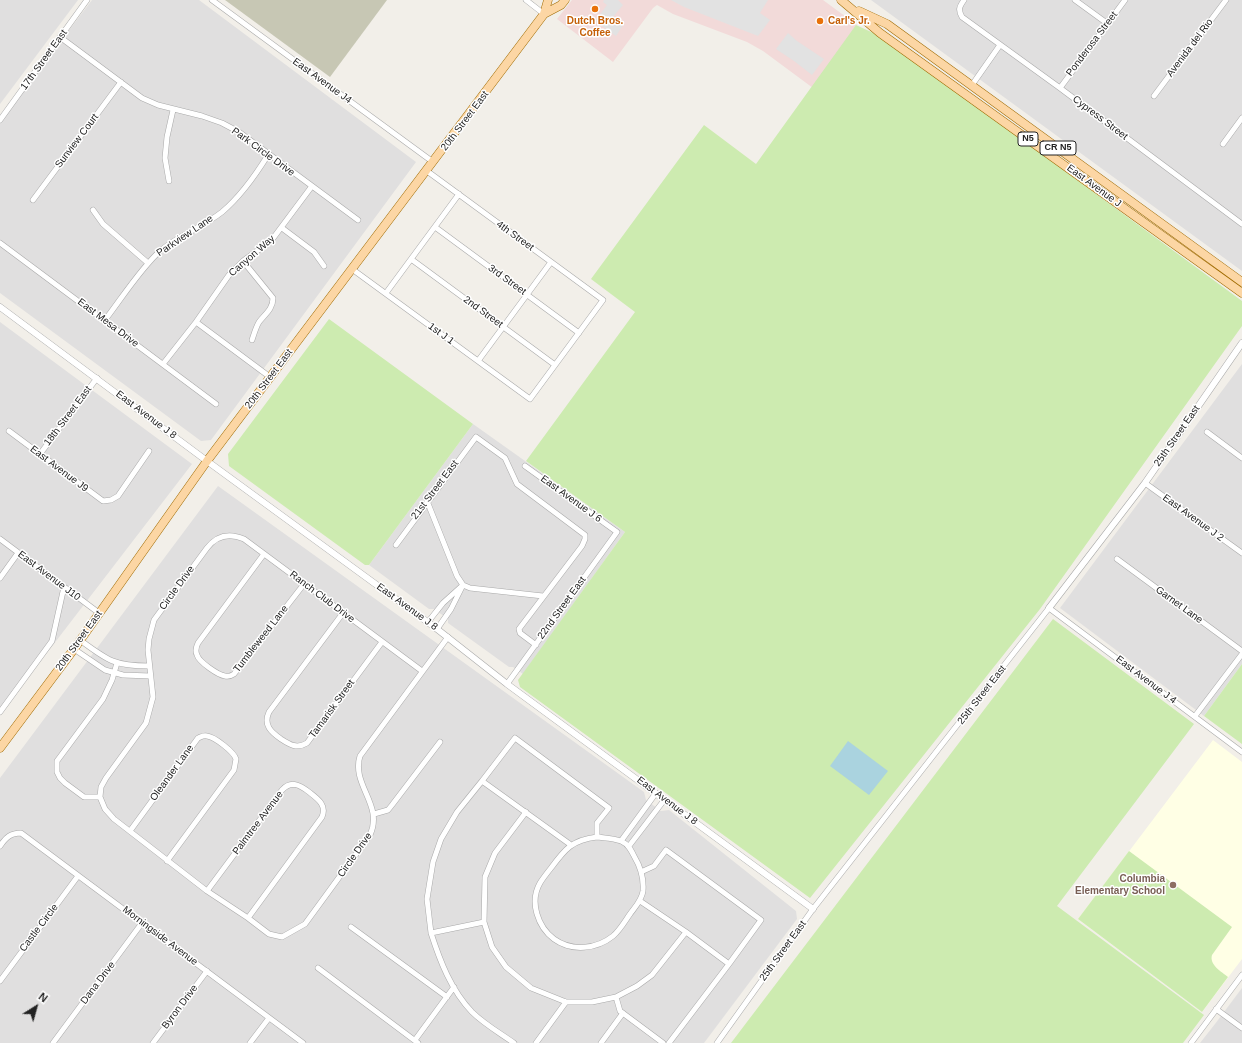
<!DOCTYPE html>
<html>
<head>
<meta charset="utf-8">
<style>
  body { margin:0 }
  #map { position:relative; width:1242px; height:1043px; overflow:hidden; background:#f2efe9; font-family:Arial,sans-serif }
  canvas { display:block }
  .north { position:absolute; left:16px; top:987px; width:40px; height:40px; -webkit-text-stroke:3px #fff; paint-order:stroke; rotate:37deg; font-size:11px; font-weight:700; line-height:16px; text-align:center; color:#222 }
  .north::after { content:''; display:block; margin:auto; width:14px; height:18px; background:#222; clip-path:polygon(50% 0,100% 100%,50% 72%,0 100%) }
</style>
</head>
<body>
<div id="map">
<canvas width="1242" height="1043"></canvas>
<div class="north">N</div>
</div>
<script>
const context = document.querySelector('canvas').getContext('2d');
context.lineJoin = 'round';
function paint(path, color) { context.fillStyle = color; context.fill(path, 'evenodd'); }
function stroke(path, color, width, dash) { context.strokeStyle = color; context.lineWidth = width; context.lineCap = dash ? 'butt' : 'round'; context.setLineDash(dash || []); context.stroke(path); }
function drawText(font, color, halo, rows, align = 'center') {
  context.font = font + ' Arial,sans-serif'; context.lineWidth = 3; context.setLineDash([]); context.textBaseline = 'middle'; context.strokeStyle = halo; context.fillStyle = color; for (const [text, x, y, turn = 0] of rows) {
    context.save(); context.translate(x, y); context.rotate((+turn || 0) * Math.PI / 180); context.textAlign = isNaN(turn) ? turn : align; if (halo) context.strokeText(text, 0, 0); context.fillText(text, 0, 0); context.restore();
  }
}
paint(new Path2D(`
  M0,0h78l-78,104z
  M92,0h107l217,162 -205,278 -10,1 -201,-148v-172z
  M871,0h371v271z
  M0,322l192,142 -192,250z
  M1242,364v300l-38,52 -144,-108z
  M473,424l152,108 -102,142 -10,-7h-4l-61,-44v-4l-14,-10h-5l-60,-44z
  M218,486l426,306 2,8 15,11 8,-1 127,101 1,8 -93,124h-704v-265z
  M1242,988v55h-42l15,-19z`), '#e0dfdf');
paint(new Path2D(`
  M572,0h251l34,25 -44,63 -50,-37 -16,-9 -74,-28 -16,-9 -4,3 -40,54 -56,-43z`), '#f2dad9');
paint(new Path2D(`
  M1213,740l29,22v197l-40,53 -124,-93z`), '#ffffe5');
paint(new Path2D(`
  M225,0h162l-57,77z`), '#c7c7b4');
paint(new Path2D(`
  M856,25l26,12 360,264v25l-202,283 -230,289 -290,-211 -2,-7 107,-148 -99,-71 109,-149 -44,-33 113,-154 52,39z
  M329,319l144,105 -104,141h-4l-136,-99 -1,-12z
  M1053,619l141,105 -137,182 147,109 -21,28h-452z
  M1242,664v80l-38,-28z
  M1129,851l103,76 -20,28c-3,10 10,17 16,22l-26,35 -124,-93z`), '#cdebb0');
paint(new Path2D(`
  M604,0h14l5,5 -10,12 10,8 -7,11 -21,-15 12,-16 -4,-3z
  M671,0h97l-8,13 10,7 -12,16 -74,-29z
  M788,33l9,8 27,18 -12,16 -18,-14 -18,-12z`), '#e2e2e2');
paint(new Path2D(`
  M848,741l40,30 -19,24 -39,-29z`), '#aad3df');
const minor = new Path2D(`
  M212,0l221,162
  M526,0l18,14
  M964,0c-5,7 -6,10 -2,17l98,71 182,136
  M1075,0l33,24
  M60,37l82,61 16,7 44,11 20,7 17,9 119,88
  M972,85l28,-40
  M1060,88l65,-88
  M1154,96l72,-96
  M0,120l87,-120
  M1223,144l19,-26
  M169,181l-4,-23 2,-21 6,-27
  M33,200l88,-118
  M93,210l10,14 45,39
  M435,227l144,106
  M282,228l32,24 10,14
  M0,243l216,161
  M411,259l144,106
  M243,261l30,37c0,11 -8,16 -14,24 -3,5 -5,12 -7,18
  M352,269l178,130 73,-99 -176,-129
  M386,293l73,-99
  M105,320c17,-22 35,-51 55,-69 19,-16 43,-24 62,-39 19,-16 33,-36 46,-57
  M196,322l74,55
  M478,361l73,-99
  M163,364l33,-42 33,-47 14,-14 28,-20 41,-55
  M9,431l94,70 8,-1 7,-4 31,-45
  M1207,432l35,26
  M40,454l57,-76
  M1145,483l97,70
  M427,501l30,75 6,9 7,3 73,8
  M0,539l99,74
  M396,545l80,-108 29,21 12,26 68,51v4l-3,7 -63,83 1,4 16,12
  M264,554l-66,89c-2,4 -3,8 -1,12 2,7 21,20 28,21 4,1 6,0 9,-2l70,-90
  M1117,559l125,92
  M0,578l18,-25
  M343,613l-74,99c-6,13 2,20 12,27 9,6 16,10 26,4l75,-101
  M428,622l15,-19 20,-18
  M437,629l14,-20 11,-22
  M80,640c27,20 34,26 69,26
  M74,649l31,21 18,5 27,1
  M117,663l-5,17 -9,19 -46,62v11l3,6 5,5 19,14h16l5,12 9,10 93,72 41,27 21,16 13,3 23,-13 65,-89c14,-30 -19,-50 -10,-79l88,-119
  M507,684l110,-152 -92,-66
  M0,712l52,-71 12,-54
  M1195,716l47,-62
  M100,797l1,-10 5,-9 40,-55 7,-26 -5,-47 1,-11 5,-19 53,-72c10,-13 23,-15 37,-9l178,132
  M526,812l-31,41 -10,24 -1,45 8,25 14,20 25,21 35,14h26l24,-5 21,-11 15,-11 34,-43 -46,-31
  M374,814l14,-4 4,-5 48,-63
  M130,831l68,-93c3,-1 5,-3 9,-2 8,1 27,16 29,23l-2,11 -67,91
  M597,837c7,1 16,1 24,4 7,3 10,9 13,15 6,10 10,23 9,35 -1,9 -8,16 -13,23 -5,7 -10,16 -17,22 -16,13 -41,16 -59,3 -16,-12 -25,-37 -14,-56 3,-5 7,-10 11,-15 14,-19 21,-28 46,-31z
  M621,841l35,-48
  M571,845l-89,-64 33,-43 94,70 -12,15v14
  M0,846c6,-9 11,-13 21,-13l282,210
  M629,846l36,-47
  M641,872l13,-6 12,-16 95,70 -32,44
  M207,891l75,-101c9,-10 18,-5 27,2 9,7 18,13 13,25l-74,101
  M484,922l-53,11c9,28 20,57 41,79 12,12 28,21 42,31
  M351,927l96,70
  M431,933l-4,-34 6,-37 8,-23 16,-27 25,-31
  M318,968l100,75
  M0,981l78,-105
  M616,997l4,14 43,32
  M1216,1009l26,19
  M415,1040l39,-53
  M53,1043l89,-120
  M153,1043l54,-72
  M250,1043l19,-25
  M536,1043l30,-41
  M601,1043l22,-30
  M669,1043l60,-79 -43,-32
  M717,1043l96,-134 236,-301 193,144
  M1191,1043l51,-68`);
const tertiary = new Path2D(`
  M0,307l207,154 230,168 70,55 306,225
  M1049,608l96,-125 97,-140`);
const primary = new Path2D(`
  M841,0l39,33 362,260
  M859,11l28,13 355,258
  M544,14l17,-9 4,-5
  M0,748l74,-99 133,-188 337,-447 4,-14`);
stroke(minor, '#a9a9a9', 6);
stroke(tertiary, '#a9a9a9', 7);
stroke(primary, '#a06b00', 9);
stroke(minor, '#fff', 5);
stroke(tertiary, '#fff', 6);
stroke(primary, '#fcd6a4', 8);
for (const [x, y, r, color] of [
  [595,9,4,"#e8710a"],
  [820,21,4,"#e8710a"],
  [1173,885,4,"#8d6e63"]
]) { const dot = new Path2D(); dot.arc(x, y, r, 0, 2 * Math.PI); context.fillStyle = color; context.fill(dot); stroke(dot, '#fff', 1.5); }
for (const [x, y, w] of [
  [1028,139,20],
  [1058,148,36]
]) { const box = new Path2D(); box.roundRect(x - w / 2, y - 7, w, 14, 3); context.fillStyle = '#fff'; context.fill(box); stroke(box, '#222', 1); }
drawText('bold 9px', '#222', null, [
  ["N5",1028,139],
  ["CR N5",1058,148]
]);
drawText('bold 10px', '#c56008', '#fff', [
  ["Dutch Bros.",595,21],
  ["Coffee",595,33],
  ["Carl's Jr.",828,21,"left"]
]);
drawText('10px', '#222', '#fff', [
  ["Ponderosa Street",1092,44,-53],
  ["Avenida del Rio",1190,48,-53],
  ["17th Street East",44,60,-54],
  ["East Avenue J4",322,81,36],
  ["Cypress Street",1100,118,37],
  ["20th Street East",465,121,-53],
  ["Sunview Court",77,141,-53],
  ["Park Circle Drive",263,152,36],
  ["East Avenue J",1094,186,36],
  ["Parkview Lane",185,236,-34],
  ["4th Street",515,236,36],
  ["Canyon Way",252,256,-41],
  ["3rd Street",507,280,36],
  ["2nd Street",483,312,36],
  ["East Mesa Drive",108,323,37],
  ["1st J 1",441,334,36],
  ["20th Street East",269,379,-53],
  ["East Avenue J 8",146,415,37],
  ["18th Street East",68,416,-53],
  ["25th Street East",1177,436,-55],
  ["East Avenue J9",59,469,37],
  ["21st Street East",435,490,-53],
  ["East Avenue J 6",571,499,36],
  ["East Avenue J 2",1193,518,36],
  ["East Avenue J10",49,576,37],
  ["Circle Drive",177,588,-54],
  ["Ranch Club Drive",322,597,37],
  ["Garnet Lane",1179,605,36],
  ["East Avenue J 8",407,607,36],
  ["22nd Street East",562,608,-54],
  ["Tumbleweed Lane",261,639,-52],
  ["20th Street East",79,641,-54],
  ["East Avenue J 4",1146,680,37],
  ["25th Street East",982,695,-52],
  ["Tamarisk Street",332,709,-54],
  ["Oleander Lane",172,773,-54],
  ["East Avenue J 8",667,801,37],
  ["Palmtree Avenue",258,823,-53],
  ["Circle Drive",355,855,-55],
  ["Castle Circle",39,928,-53],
  ["Morningside Avenue",160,936,37],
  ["25th Street East",783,951,-54],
  ["Dana Drive",98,983,-53],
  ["Byron Drive",180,1007,-53]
]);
drawText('bold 10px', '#785e54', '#fff', [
  ["Columbia",1165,879],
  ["Elementary School",1165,891]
], 'right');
</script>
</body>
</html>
